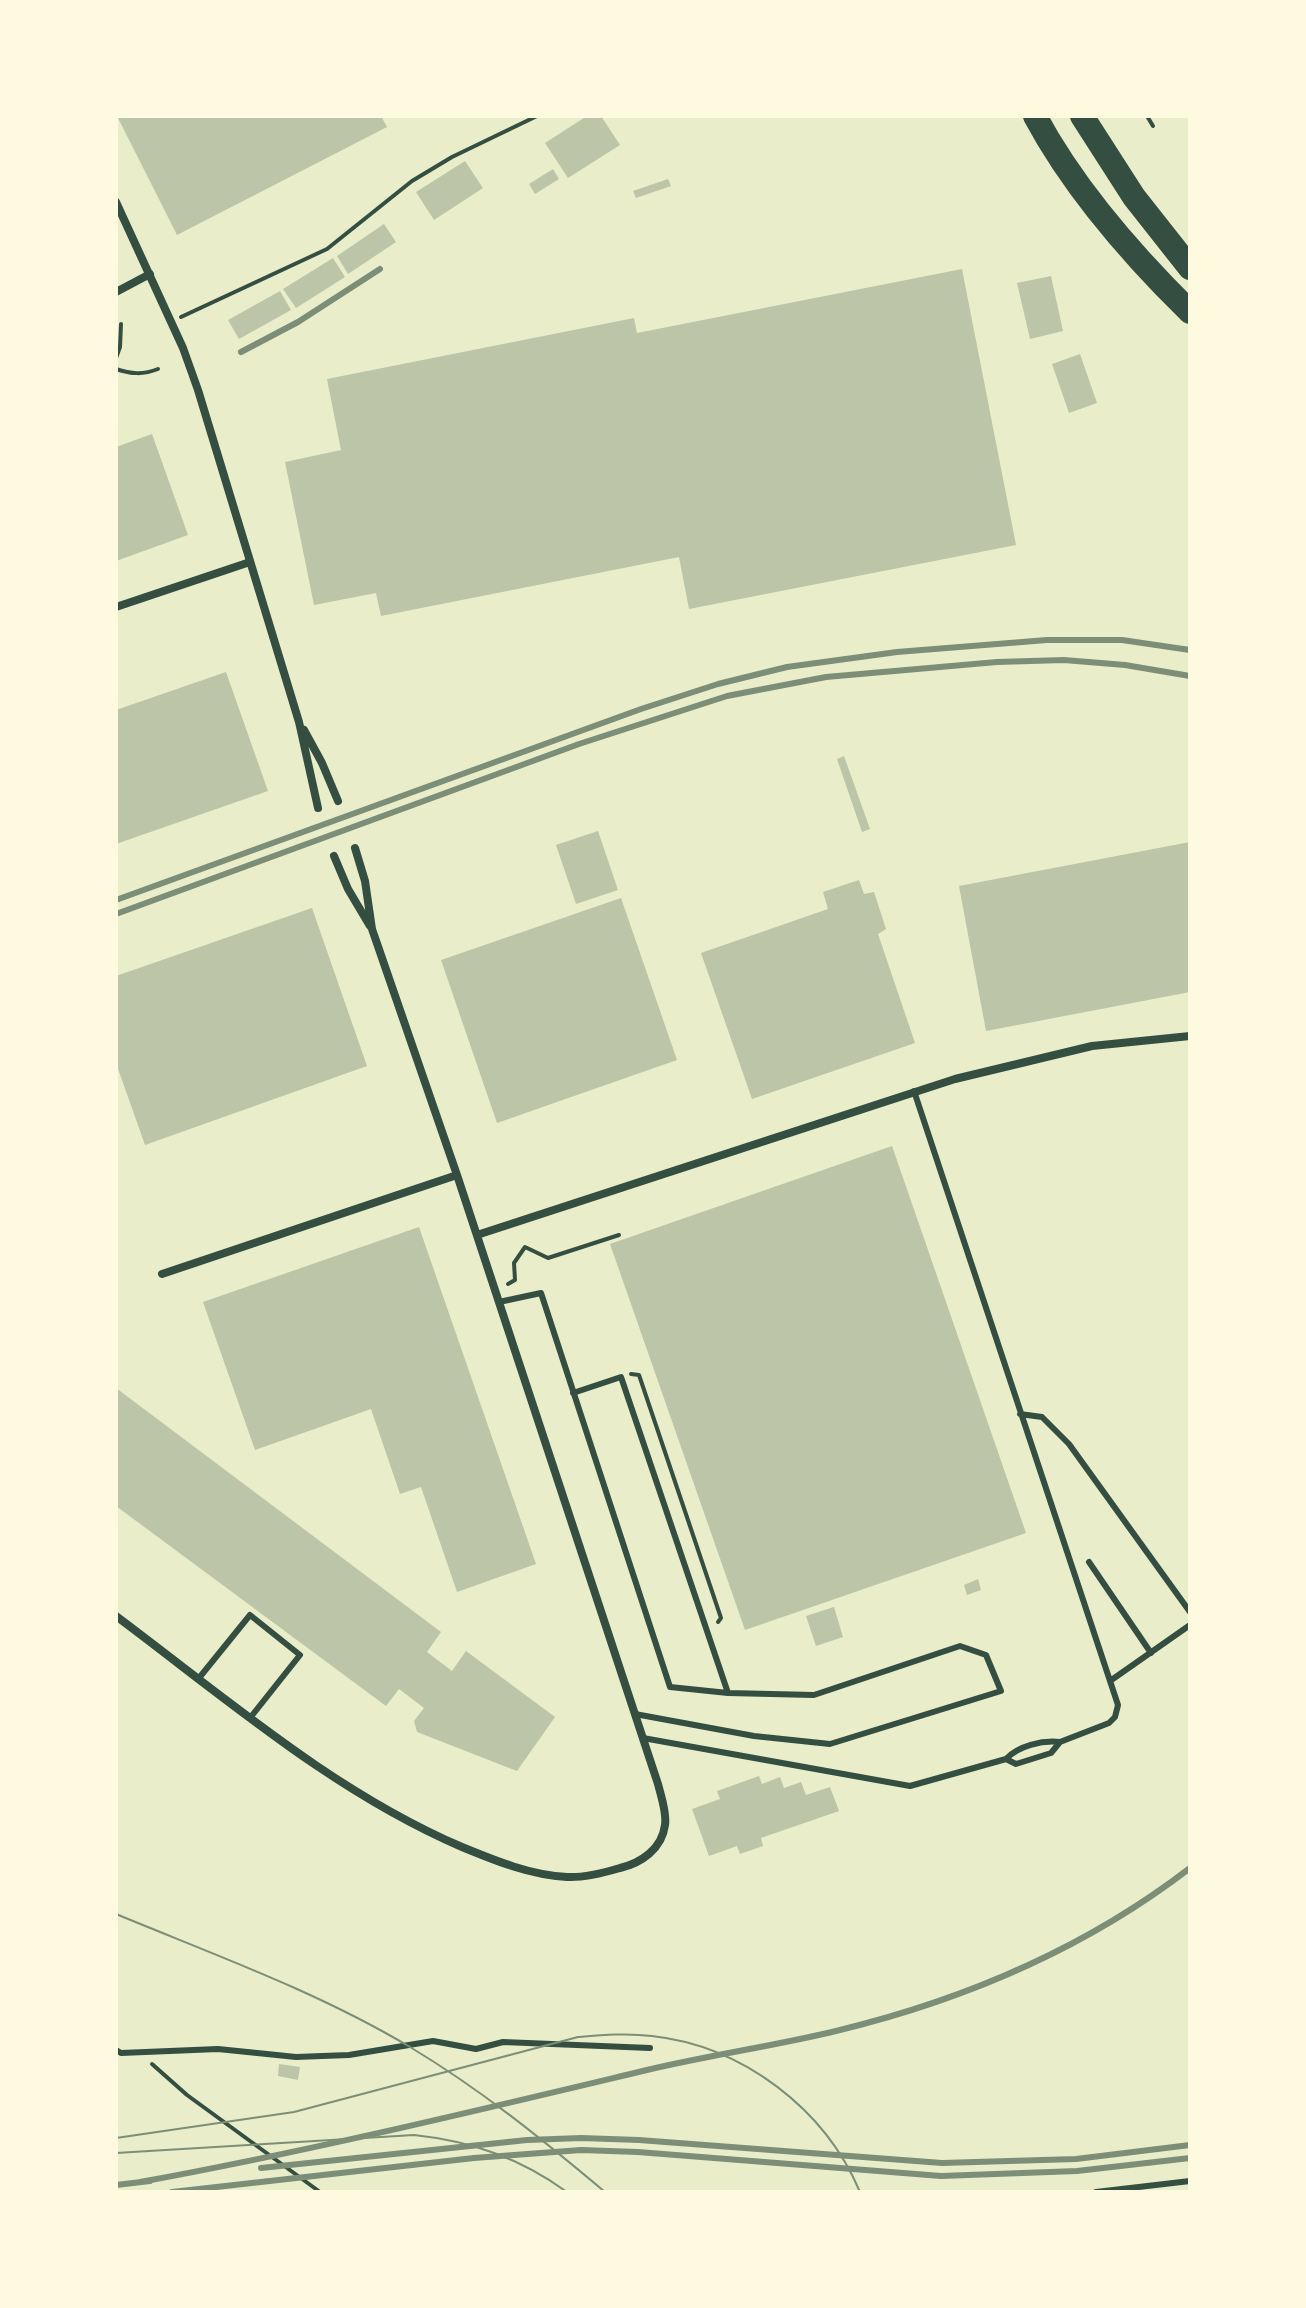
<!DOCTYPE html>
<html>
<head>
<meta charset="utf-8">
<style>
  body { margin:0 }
  #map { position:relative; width:1306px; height:2308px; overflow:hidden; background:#e9edc9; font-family:"Titillium Web",sans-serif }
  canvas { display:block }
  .frame { position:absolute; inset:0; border:118px solid #fefae0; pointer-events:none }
</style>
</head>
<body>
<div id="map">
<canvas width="1306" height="2308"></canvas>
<div class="frame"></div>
</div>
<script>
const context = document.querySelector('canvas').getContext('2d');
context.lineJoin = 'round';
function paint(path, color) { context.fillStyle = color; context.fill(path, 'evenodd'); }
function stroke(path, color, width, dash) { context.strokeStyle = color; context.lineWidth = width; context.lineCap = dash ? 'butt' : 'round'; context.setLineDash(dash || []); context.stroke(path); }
paint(new Path2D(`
  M117,116h264l6,11 -210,108z
  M587,116h14l19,29 -52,33 -23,-35z
  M465,161l18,27 -49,32 -18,-28z
  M553,169l6,10 -24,15 -6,-10z
  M668,179l3,7 -35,12 -3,-7z
  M384,224l12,18 -48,32 -11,-18z
  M333,258l12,19 -49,31 -13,-19z
  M962,269l54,276 -327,64 -10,-52 -298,59 -5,-23 -62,12 -29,-143 56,-12 -14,-71 307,-61 3,15z
  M1051,276l12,55 -33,8 -13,-56z
  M280,291l11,19 -52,29 -11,-19z
  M1080,354l17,49 -28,10 -17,-49z
  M152,434l36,101 -72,26v-114z
  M226,672l42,119 -152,53v-134z
  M844,756l26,73 -8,3 -25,-73z
  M598,831l20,59 -42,14 -20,-59z
  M1190,842v150l-204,39 -27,-145z
  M859,880l5,14 10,-2 12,37 -8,5 37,109 -163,56 -51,-146 127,-44 -5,-17z
  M621,898l56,162 -180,63 -56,-163z
  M312,908l55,158 -222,79 -29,-82v-87z
  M892,1146l134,387 -281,97 -135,-386z
  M419,1227l117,337 -79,28 -36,-105 -21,7 -29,-85 -116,41 -52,-148z
  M116,1388l325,244 -14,20 25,19 14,-20 89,66 -38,54 -100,-39 -3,-11 10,-13 -25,-19 -13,17 -270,-200z
  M978,1579l3,11 -14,5 -3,-10z
  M834,1607l9,30 -27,9 -10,-30z
  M759,1776l3,8 18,-7 4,11 17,-6 5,13 24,-8 9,24 -78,27 2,8 -23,8 -3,-8 -28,10 -17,-47 28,-10 -3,-8z
  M279,2064l21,3 -2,13 -20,-4z`), '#bcc5a7');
stroke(new Path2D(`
  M1147,116l6,10
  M181,317l146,-68 85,-68 40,-24 85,-41
  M116,358l4,-11 1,-23
  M116,369c15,5 27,6 42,0
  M508,1284l7,-4 -1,-17 11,-16 23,11 71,-23
  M631,1374l8,1 82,243 -3,4
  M152,2064l35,31 133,97`), '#344e41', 4);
stroke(new Path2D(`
  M914,1091l204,614 -3,12 -6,6 -49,19
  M499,1302l42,-9 129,394 58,6 86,2 146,-49 26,9 15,36 -171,53 -76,-8 -119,-22
  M573,1393l48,-16 107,316
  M1020,1414l22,3 27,27 121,168
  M1089,1562l62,91
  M199,1678l51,-63 50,40 -50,63
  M1110,1681l80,-56
  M643,1738l267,48 96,-27c12,-13 36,-19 54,-17l-9,11 -35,11 -10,-5
  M116,2050l5,3 97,-4 78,8 53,-2 84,-14 43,8 27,-7 147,6
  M1096,2192l94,-11`), '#344e41', 6);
stroke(new Path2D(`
  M116,202l67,146 15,42 101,332 19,86
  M116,292l34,-18
  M116,607l134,-45
  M304,730l18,33 16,38
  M334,856l14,33 22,37
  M477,1235l478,-156 137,-33 98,-10
  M162,1274l295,-99
  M116,1616c111,83 218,176 346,231 34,14 68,28 105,30 17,1 36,-4 53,-9 21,-5 42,-19 45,-43 2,-12 -4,-29 -7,-41l-201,-609 -85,-246 -7,-48 -10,-33`), '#344e41', 8);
stroke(new Path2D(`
  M1035,116c39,73 96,138 155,196
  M1082,116l52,81 56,71`), '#344e41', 24);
stroke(new Path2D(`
  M116,1914c99,41 202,78 294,133 70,42 132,92 195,145
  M116,2138l178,-26 284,-75c25,-2 49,-4 74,-1 91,10 173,73 208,156
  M116,2153l298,-18c57,6 106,23 153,57`), '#7c8e77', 2);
stroke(new Path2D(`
  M241,352l57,-30 82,-53
  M116,900l525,-191 77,-25 69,-17 110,-15 150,-12h75l68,10
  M116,914l463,-170 148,-48 99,-19 171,-15 67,-2 61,5 65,11
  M261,2168l266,-28 54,-2 58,2 303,23 134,-4 114,-14
  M140,2182c170,-31 339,-72 507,-112 63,-15 127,-24 189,-39 128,-31 250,-83 354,-163
  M116,2185l34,-4
  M172,2192l302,-34 107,-8 57,2 303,24 136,-5 113,-13`), '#7c8e77', 6);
</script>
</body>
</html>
